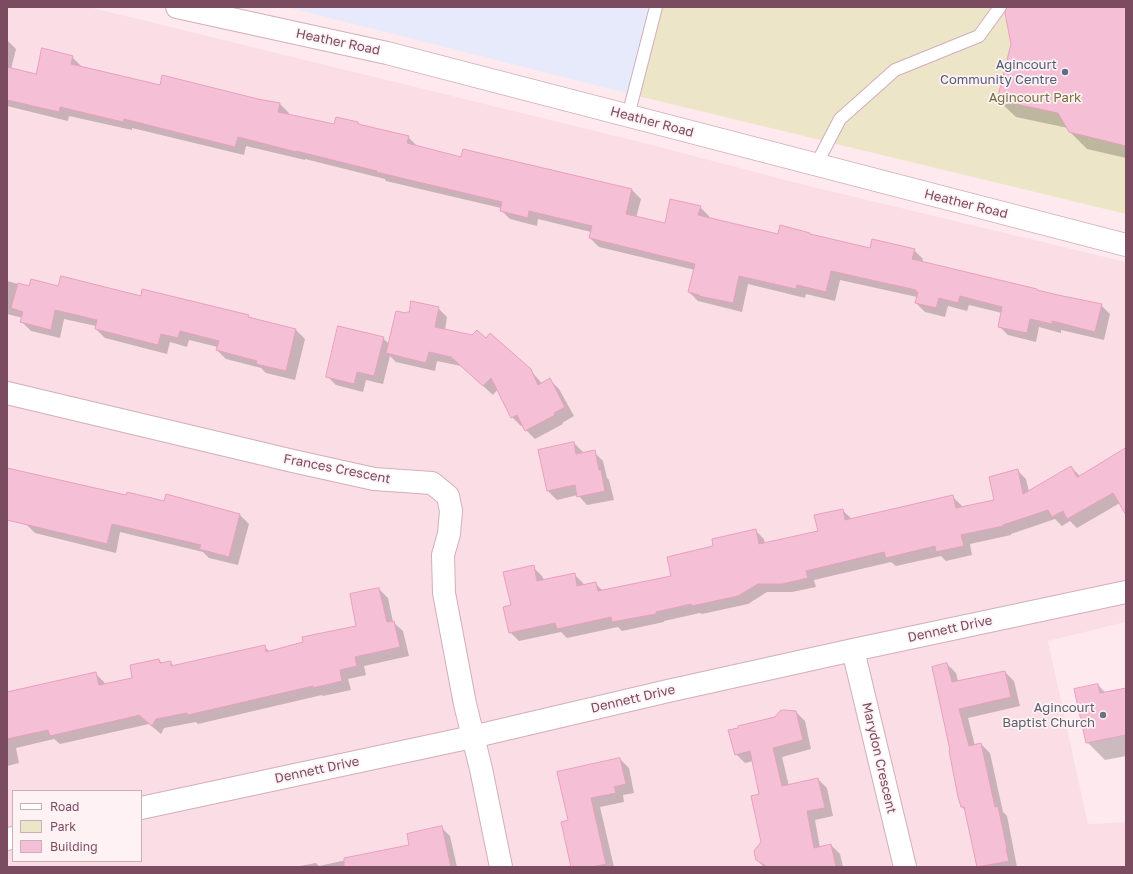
<!DOCTYPE html>
<html>
<head>
<meta charset="utf-8">
<style>
  body { margin:0 }
  #map { position:relative; width:1133px; height:874px; overflow:hidden; background:#feeaee; font-family:"Golos Text",sans-serif }
  canvas { display:block }
  .frame { position:absolute; inset:0; border:8px solid #7b4b60; pointer-events:none }
  .legend { position:absolute; left:12px; top:790px; width:130px; height:72px; box-sizing:border-box; background:#fff2f4; border:1px solid #caafb9; margin:0; padding:5px 7px; list-style:none; font-size:12px; color:#7b4b60 }
  .legend li { display:flex; align-items:center; gap:8px; height:20px }
  .legend b { width:20px; border:1px solid #caafb9 }
</style>
</head>
<body>
<div id="map">
<canvas width="1133" height="874"></canvas>
<div class="frame"></div>
<ul class="legend">
<li><b style="height:5px;background:#fff"></b>Road</li>
<li><b style="height:11px;background:#ede5c7"></b>Park</li>
<li><b style="height:11px;background:#f5c0d5"></b>Building</li>
</ul>
</div>
<script>
const context = document.querySelector('canvas').getContext('2d');
context.lineJoin = 'round';
function paint(path, color) { context.fillStyle = color; context.fill(path, 'evenodd'); }
function stroke(path, color, width, dash) { context.strokeStyle = color; context.lineWidth = width; context.lineCap = dash ? 'butt' : 'round'; context.setLineDash(dash || []); context.stroke(path); }
function drawText(font, color, halo, rows, align = 'center') {
  context.font = font + ' "Golos Text",sans-serif'; context.lineWidth = 3.5; context.setLineDash([]); context.textBaseline = 'middle'; context.strokeStyle = halo; context.fillStyle = color; for (const [text, x, y, turn = 0] of rows) {
    context.save(); context.translate(x, y); context.rotate((+turn || 0) * Math.PI / 180); context.textAlign = isNaN(turn) ? turn : align; if (halo) context.strokeText(text, 0, 0); context.fillText(text, 0, 0); context.restore();
  }
}
paint(new Path2D(`
  M7,7h82l551,135 165,43 321,77v360l-78,19 40,183 38,-2v45h-1119zM13,791h128v70h-128z`), '#fbdee5');
paint(new Path2D(`
  M287,7h367l-20,88z`), '#e6eafb');
paint(new Path2D(`
  M654,7h472v207l-492,-119z`), '#ede5c7');
paint(new Path2D(`
  M1008,7h118v151l-39,-9 -18,-18 -1,-3 -52,-11 -18,-17 14,-56z
  M7,40l9,9 -5,20 26,7 35,-19 9,9v1l79,19 98,14 22,4 9,9 -1,2 47,10 22,-2 2,2 49,12 9,9 45,12 170,32 9,9 -5,19 29,6 35,-17 9,9v2l70,17h32l60,14 43,1 9,9 -1,3 115,28 1,1 63,14 9,9 -6,26 -43,-10v3l-22,-6 -3,15 -28,-7 -9,-9 3,-13 -33,-8 -2,6 -19,-5 -3,11 -20,-5 -9,-9 1,-6 -77,-17 -5,21 -29,-7 -1,4 -57,-14 -6,28 -44,-11 -9,-9 6,-22 -96,-23 -9,-9 1,-6 -53,-13 -1,7 -27,-7 -9,-9v-2l-115,-27 -1,-2 -80,-20v1l-59,-14 -2,9 -112,-27v2l-63,-14 -1,5 -61,-15z
  M7,281l23,6h29l83,10 106,19 3,3 45,11 9,9 -10,41 -29,-7 -5,-5 -35,-9 -9,-9 1,-3 -29,-7 -2,7 -17,-5 -3,12 -62,-16 -9,-9v-3l-32,-7 -4,19 -29,-7 -9,-9 1,-4 -16,-4z
  M438,308l9,9 -2,13 41,9 44,31 9,10 3,4 8,-4 9,9 15,27 -12,7 1,1 -28,15 -9,-9 -2,-5 -3,1 -9,-9 -14,-28 -5,6 -32,-29 -24,-5 -2,10 -39,-9 -6,-6 -7,28 -17,-4 -3,12 -27,-7 -9,-9 56,-38 6,6 18,-29z
  M574,443l9,9v2l11,-2 9,9 4,17 2,2 5,20 -27,5 -9,-10 -21,5 -9,-9 -9,-41z
  M1126,454v55l-6,-6 -43,25 -7,-7 -8,5 -7,-7 -44,15v1l-41,9 2,11 -26,6 -5,-5 -45,10 -5,-4 -77,18 2,7 -24,5h-25l-19,12 -46,10 -2,-1 -36,8v1l-42,9 -4,-4 -51,11 -6,-6 -42,9 -9,-9 23,-65 9,9 2,4 30,-6 9,9 1,3 11,-3 8,8 69,-14 43,-30 40,-17 9,9 1,5 54,-13 23,-21 10,9 101,-22 9,9v2l34,-8 21,-30 9,9 3,13 42,-25 9,9z
  M7,469l120,28 113,18 9,9 -11,41 -29,-7 -6,-6 -83,-20 -4,21 -81,-20 -9,-9 -19,-5z
  M379,589l9,9 5,24 10,9 6,25 -45,10 2,9 -18,4 3,11 -28,6 -1,-1 -124,29 -2,-2 -32,6 -3,6 -12,-10 -89,20 -6,-5 -38,9 3,15 -12,3v-70l88,-23 9,9 1,3 29,-6 25,-19 4,4 7,-2 4,4 90,-20 6,6 87,-26 -6,-31z
  M947,664l9,9 2,8 47,-9 9,9 6,25 -52,12 7,28 6,-2 9,9 13,59 4,4 10,51h-39l-12,-56 -4,-4 -10,-56z
  M1098,685l8,8 20,-4v67l-21,4 -18,-18z
  M796,712l9,9 6,28 -29,8 7,29 29,-7 9,9 6,28 -18,4 5,28 11,-3 9,9 3,13h-79l-7,-7 5,-18 -2,-47 -7,-34 -8,2 -9,-9z
  M620,759l9,9 5,25 -11,2 1,7 -24,5 14,60h-41l-3,-46z
  M441,827l9,9 7,31h-163l22,-4 3,3 92,-20z`), '#0003');
const building = new Path2D(`
  M1007,7h119v139l-57,-14 -11,-19 -61,-13 14,-56 -6,-31z
  M42,48l31,8 -2,8 89,21 2,-10 96,24 22,4 -2,9 56,12 2,-7 22,5v2l51,12 -2,7 54,14 2,-8 169,40 -6,25 39,9 5,-24 31,7 -3,9 80,19 2,-9 30,8v1l60,14 2,-9 43,10 -3,10 125,30v1l21,5 44,9 -7,28 -43,-11v3l-22,-5 -3,14 -29,-6 4,-20 -42,-11 -2,7 -19,-5 -3,10 -21,-5 3,-11 -3,-1 1,-1 -85,-19 -5,21 -29,-7 -1,4 -57,-13 -6,27 -34,-7v-1l-11,-3 7,-28 -106,-26 3,-12 -63,-15 -1,7 -28,-7 2,-9 -126,-30 1,-1 -81,-20v1l-58,-15 -3,10 -111,-28 -1,3 -63,-15 -1,5 -52,-12v-33l29,7z
  M61,276l80,20 1,-7 107,26 -1,2 48,12 -10,42 -30,-7 1,-3 -41,-11 3,-9 -39,-10 -2,7 -17,-4 -3,11 -63,-16 2,-9 -42,-10 -4,20 -31,-8 3,-10 -12,-4 7,-25 11,3 2,-7 27,7z
  M411,301l28,6 -4,20 37,8 5,-5 9,8 4,-5 41,36 7,16 12,-7 15,29 -11,6 1,2 -30,16 -8,-16 -6,3 -20,-40 -8,8 -32,-29 -22,-5 -3,11 -40,-10 10,-42 10,2 1,-1h2z
  M338,326l46,11 -10,39 -17,-4 -3,12 -28,-7z
  M574,442l2,12 19,-4 4,20h2l4,21 -28,6 -2,-12 -28,6 -9,-41z
  M1126,448v67l-13,-22 -46,26 -4,-8 -11,6 -4,-7 -45,15v1l-42,9 3,11 -28,6 -1,-6 -49,12 -2,-6 -78,19 2,7 -26,6h-24l-20,12 -46,10 -1,-2 -35,8v2l-44,8 -1,-5 -54,12 -2,-6 -46,10 -6,-26 8,-2 -8,-33 31,-7 3,16 38,-8 2,13 19,-4 2,9 73,-15 -4,-19 46,-11 -1,-7 44,-10 3,15 59,-13 -4,-16 29,-6 2,11 108,-25 3,13 38,-8 -5,-23 29,-8 5,25 48,-28 6,11z
  M7,468l119,27 1,-3 37,9 2,-7 74,20 -11,43 -30,-8 2,-4 -89,-21 -5,20 -29,-7 -71,-17z
  M379,588l8,34 7,-1 6,26 -45,10 2,9 -17,4 2,11 -29,7v-2l-125,29 -1,-2 -31,6 -4,7 -11,-9 -1,-2 -90,21 -2,-6 -41,9v-47l89,-20 3,13 33,-7 -2,-13 29,-6 1,4 11,-2v5l94,-21 1,7 37,-10 -1,-5 54,-11 -6,-32z
  M947,663l5,19 53,-11 6,26 -52,12 10,37 12,-3 14,64 3,-1 9,43h-1l3,12 -32,6 -13,-60h-3l-3,-10 -9,-47h1l-18,-83z
  M1098,684l2,9 26,-5v47l-40,8 -12,-54z
  M784,710l12,1 7,29 -30,8 9,38 36,-8 7,30 -18,3 7,37 17,-4 5,23h-69l-1,-1 -10,-6 -2,-9 7,-9 -10,-46 8,-2 -9,-43 -15,4 -7,-25 10,-2v-2l37,-9 5,-6z
  M620,758l6,26 -12,3 2,6 -25,5 15,66 -14,3h-21l-10,-45 7,-2 -11,-48z
  M442,826l9,41h-107v-9l65,-13 -2,-11z`);
paint(building, '#f5c0d5');
stroke(building, '#e99fbe', 1);
const service = new Path2D(`
  M628,116l28,-109
  M816,165l24,-46 55,-49 84,-34 21,-29`);
const minor = new Path2D(`
  M177,7l210,46 739,192
  M7,393l286,68 81,18 58,4 16,13 3,15 -2,23 -6,21 1,38 21,111 16,65 20,98
  M853,650l52,217
  M141,808l331,-71 196,-46 185,-41 273,-58
  M7,839l6,-1`);
stroke(service, '#d2aebb', 14);
stroke(minor, '#d2aebb', 24);
stroke(service, '#fff', 12);
stroke(minor, '#fff', 22);
for (const [x, y, r, color] of [
  [1065,72,4,"#5c6f8a"],
  [1103,715,4,"#6b7280"]
]) { const dot = new Path2D(); dot.arc(x, y, r, 0, 2 * Math.PI); context.fillStyle = color; context.fill(dot); stroke(dot, '#fff2f4', 1.5); }
drawText('13px', '#7b4b60', '#fff2f4', [
  ["Heather Road",338,42,12],
  ["Heather Road",652,122,15],
  ["Heather Road",966,204,14],
  ["Frances Crescent",337,469,11],
  ["Dennett Drive",950,629,-12],
  ["Dennett Drive",633,699,-13],
  ["Marydon Crescent",879,758,77],
  ["Dennett Drive",317,770,-12]
]);
drawText('13px', '#4e5e75', '#fff2f4', [
  ["Agincourt",1057,65],
  ["Community Centre",1057,80]
], 'right');
drawText('13px', '#75703c', '#fff2f4', [
  ["Agincourt Park",1035,98]
]);
drawText('13px', '#5b616d', '#fff2f4', [
  ["Agincourt",1095,708],
  ["Baptist Church",1095,723]
], 'right');
</script>
</body>
</html>
